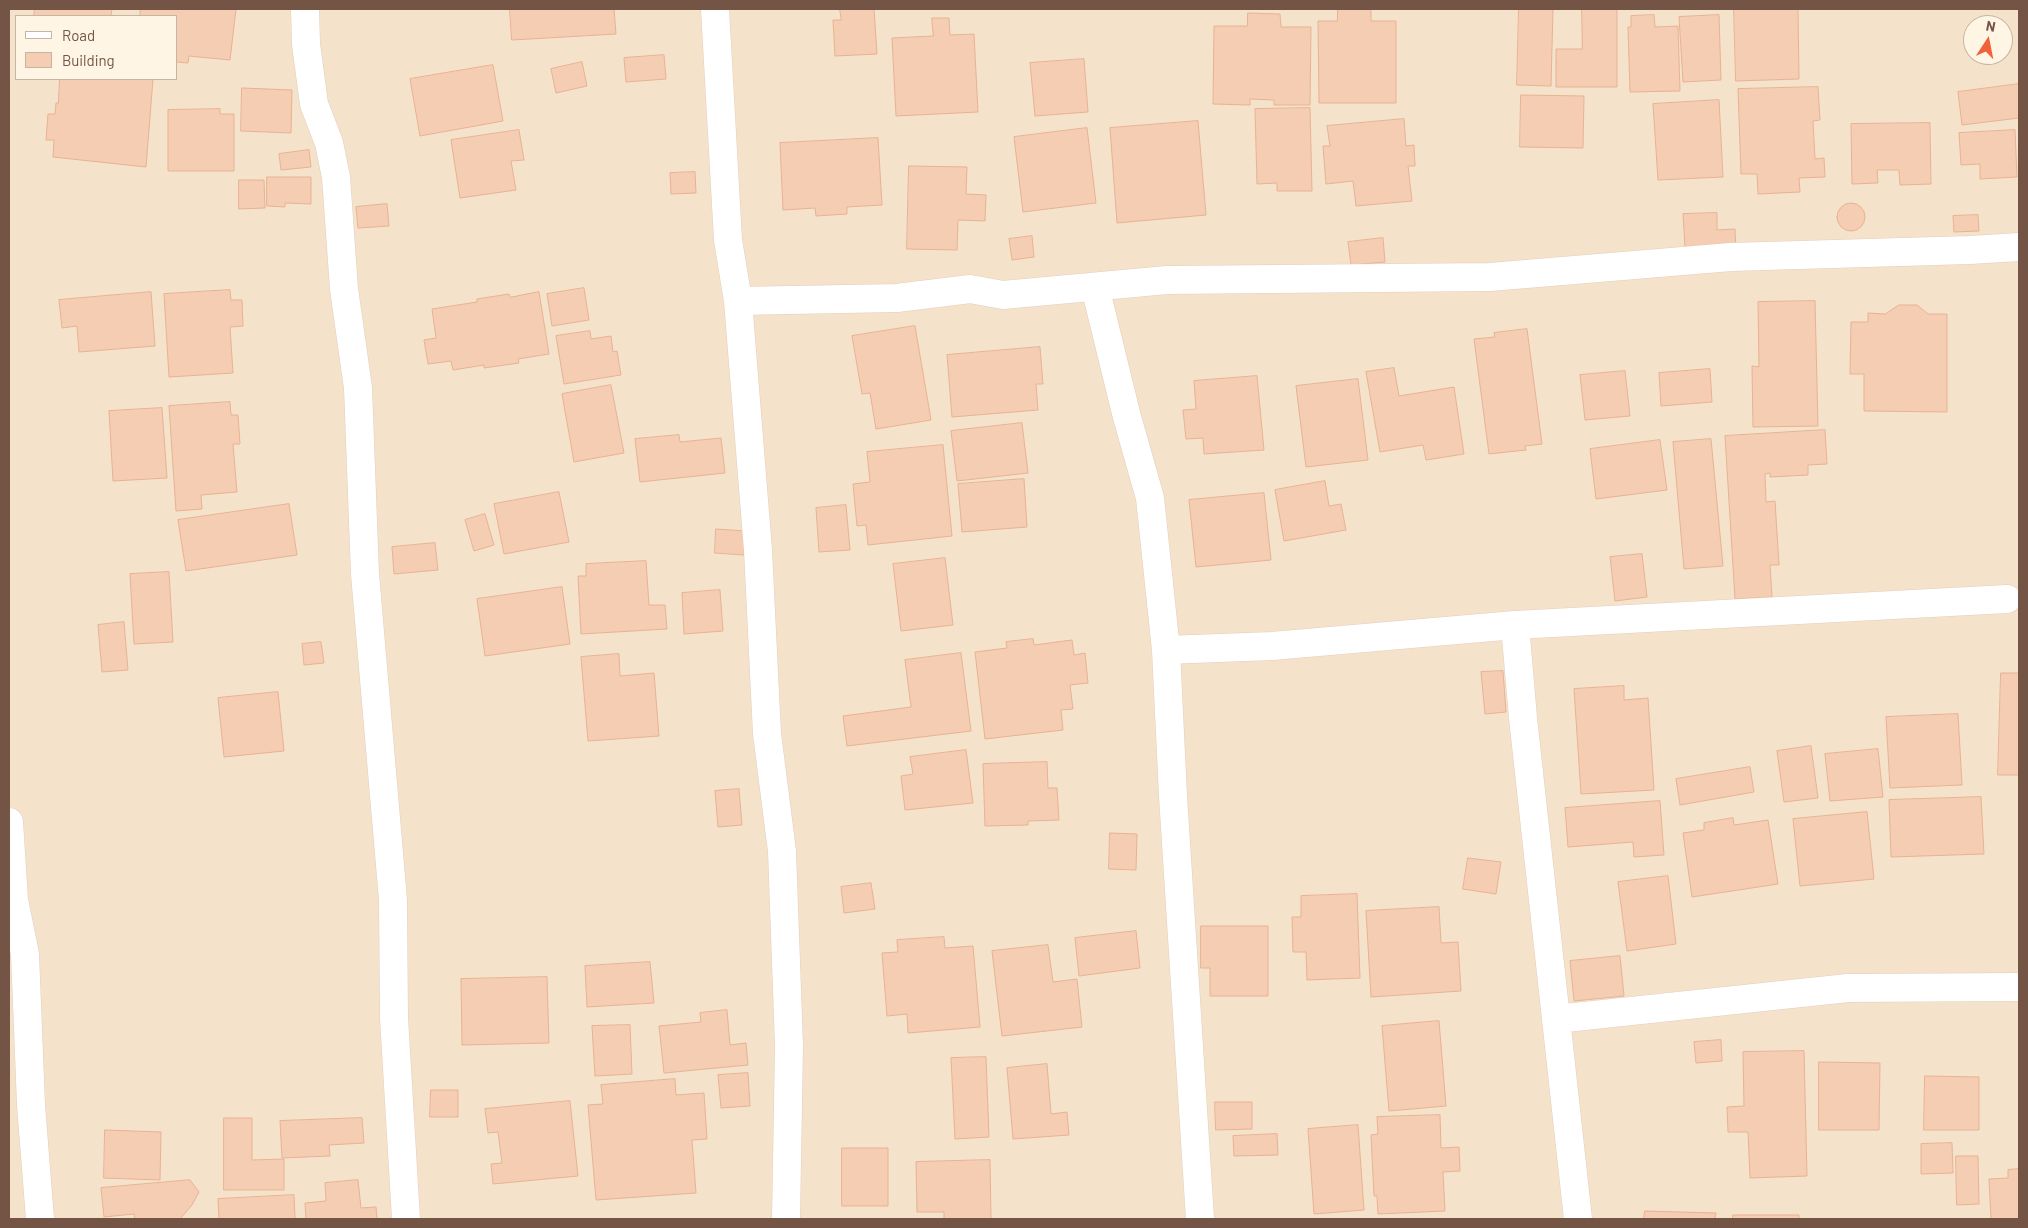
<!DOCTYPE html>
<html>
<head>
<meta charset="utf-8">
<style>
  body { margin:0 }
  #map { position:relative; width:2028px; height:1228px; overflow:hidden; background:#fef1dd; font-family:Barlow,sans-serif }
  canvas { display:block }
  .frame { position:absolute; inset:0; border:10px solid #745545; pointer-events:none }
  .legend { position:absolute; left:15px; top:15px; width:162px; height:65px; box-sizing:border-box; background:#fff5e4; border:1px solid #c7b5a4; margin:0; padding:6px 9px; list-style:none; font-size:15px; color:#745545 }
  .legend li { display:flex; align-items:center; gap:10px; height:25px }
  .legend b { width:25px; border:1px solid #c7b5a4 }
  .north { position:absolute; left:1963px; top:15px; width:50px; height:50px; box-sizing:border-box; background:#fff5e4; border:1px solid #c7b5a4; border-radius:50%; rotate:11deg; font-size:14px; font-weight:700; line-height:20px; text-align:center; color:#745545 }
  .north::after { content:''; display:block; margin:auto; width:18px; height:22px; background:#f06239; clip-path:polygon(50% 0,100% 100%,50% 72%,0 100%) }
</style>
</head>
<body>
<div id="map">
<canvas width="2028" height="1228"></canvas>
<div class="frame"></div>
<ul class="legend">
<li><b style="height:6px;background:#fff"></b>Road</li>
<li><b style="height:14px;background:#f5cdb3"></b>Building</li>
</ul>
<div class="north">N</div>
</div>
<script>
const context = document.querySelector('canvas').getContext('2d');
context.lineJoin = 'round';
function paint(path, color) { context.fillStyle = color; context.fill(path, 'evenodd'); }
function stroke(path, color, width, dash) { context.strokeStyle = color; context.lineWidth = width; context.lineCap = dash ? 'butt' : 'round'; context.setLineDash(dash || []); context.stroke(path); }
paint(new Path2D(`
  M9,9h2010v1210h-2010zM16,16h160v63h-160zM1973,25h30v30h-30z`), '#f5e2cb');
const building = new Path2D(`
  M35,9h77l-1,7h-77z
  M141,9h95l-6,51 -41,-4 -1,7 -12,-1v-46h-36z
  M510,9h104l2,25 -104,6z
  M840,9h34l3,45 -42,2 -2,-36h8z
  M1338,9h33v12h25v82h-77l-1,-82h19z
  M1519,9h34l-2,77 -34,-1z
  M1582,9h35v78h-61v-38h26z
  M1734,9h64l1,70 -63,2z
  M1248,13l32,1 1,13h30l-1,78h-36v-5l-24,-1v6l-37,-1 1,-78h33z
  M1654,15l1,12 23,-1 2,65 -50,1 -2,-65h3v-11z
  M1719,15l2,65 -38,2 -4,-65z
  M932,18h17l1,17 24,-1 4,78 -82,4 -4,-78 41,-2z
  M664,55l2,24 -40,3 -2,-24z
  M1084,59l4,53 -53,4 -5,-53z
  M582,62l5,24 -31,7 -5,-24z
  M493,65l10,56 -83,15 -10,-57z
  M60,79h93l-7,88 -93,-10 1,-17h-8l2,-26h7l1,-11h2z
  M2019,84v34l-57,7 -4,-33z
  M1818,87l2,33 -7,1 2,38 9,-1 1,19 -26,1 1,14 -42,2 -1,-20h-16l-3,-85z
  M242,88l50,2 -1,43 -50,-2z
  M1521,95l63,1 -1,52 -63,-1z
  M1719,100l4,77 -65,3 -5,-76z
  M1310,108l2,83h-35v-8l-20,1 -2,-75z
  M220,109v5h14v57h-66v-61z
  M1404,119l2,27 8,-1 1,21h-7l4,35 -56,5 -3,-25 -27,3 -3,-38h7l-3,-20z
  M1198,121l8,94 -89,8 -7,-95z
  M1930,123l1,61 -31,1 -1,-15h-22l1,13 -26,1 -1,-60z
  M1087,128l9,75 -73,9 -9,-75z
  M519,130l5,30 -13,1 5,29 -56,8 -9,-58z
  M2015,130l2,47 -37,2v-15l-19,1 -2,-32z
  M878,138l4,67 -35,2v7l-31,2 -1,-8 -32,2 -3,-67z
  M309,150l2,17 -30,3 -2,-16z
  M909,166l58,1 -1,27 20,1 -1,26 -27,-1 -1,30 -50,-1z
  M695,172l1,21 -25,1 -1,-21z
  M267,177h44v27l-26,-1v4l-18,-1z
  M239,180h25l1,28 -26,1z
  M1837 217a14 14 0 1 1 28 0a14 14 0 1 1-28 0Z
  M387,204l2,22 -31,2 -2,-21z
  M1717,213v17l18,-1 1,22 -43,2v-7l-8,1 -2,-33z
  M1978,215l1,16 -25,1 -1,-16z
  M1032,236l2,21 -22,3 -3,-21z
  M1383,238l2,24 -34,3 -3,-23z
  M584,288l5,32 -37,6 -5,-32z
  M230,290l1,10h11l1,26 -13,1 3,46 -64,4 -5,-83z
  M151,292l4,54 -76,6 -2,-26 -15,2 -3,-28z
  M539,292l10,62 -31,5 1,4 -35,5v-3l-31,5 -2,-9 -23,3 -4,-24 12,-2 -4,-29 45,-7v-3l32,-5 1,3z
  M1815,301l3,125 -65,1 -1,-61 7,1 -1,-65z
  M1899,305h18l11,9h19v98l-83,-1v-37h-14l1,-52h17v-9l17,1z
  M915,326l16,94 -55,9 -6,-36 -8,1 -10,-58z
  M1527,329l15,115 -17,2 1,4 -37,4 -15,-115 21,-2 -1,-4z
  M590,331l1,8 20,-3 2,16 4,-1 4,24 -57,9 -8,-48z
  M1040,347l3,37h-7l2,26 -86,7 -5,-62z
  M1394,368l5,28 55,-9 10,67 -38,6 -3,-15 -43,7 -14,-80z
  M1710,369l2,33 -51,4 -2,-33z
  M1625,371l5,45 -45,4 -5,-45z
  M1257,376l7,74 -60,4 -1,-16 -17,1 -3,-29 13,-1 -2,-28z
  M1358,379l10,81 -62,7 -10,-81z
  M611,385l13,68 -50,9 -12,-68z
  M230,402l1,13h7l2,29h-7l4,48 -36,3 1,14 -26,2 -7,-105z
  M162,408l5,70 -54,3 -4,-70z
  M1022,423l6,50 -71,8 -6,-50z
  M1825,430l2,34 -19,1v10l-38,2v-4l-5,1 1,28 9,-1 4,64h-9l2,32 -37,2 -10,-163z
  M679,435l1,7 41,-4 4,35 -85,9 -5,-43z
  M1711,439l12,127 -39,3 -11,-127z
  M1660,440l7,50 -71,9 -6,-50z
  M943,445l9,91 -84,9 -2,-20 -9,1 -4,-42 17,-2 -3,-30z
  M1024,479l3,48 -65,5 -4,-48z
  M1325,481l4,25 12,-2 5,26 -62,11 -9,-51z
  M559,492l10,50 -65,12 -10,-50z
  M1264,493l7,67 -75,7 -7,-67z
  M289,504l8,51 -111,16 -8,-51z
  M846,505l4,45 -31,2 -3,-44z
  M485,514l9,31 -20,6 -9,-31z
  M716,529l29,2 -1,24 -29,-2z
  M435,543l3,27 -44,4 -2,-27z
  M1642,554l5,43 -32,4 -5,-44z
  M945,558l8,67 -52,6 -8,-67z
  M646,561l3,44h16l2,24 -86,5 -3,-58h8v-12z
  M169,572l4,70 -39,2 -4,-70z
  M562,587l8,57 -85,12 -8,-57z
  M720,590l3,41 -39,3 -2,-41z
  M124,622l4,48 -26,2 -4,-47z
  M1033,639l1,6 38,-5 2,15 11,-2 3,30 -18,2 3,24 -12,1 2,20 -78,9 -10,-87 32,-4 -1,-6z
  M321,642l3,21 -20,2 -2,-21z
  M961,653l10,78 -124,15 -4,-30 68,-9 -6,-47z
  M619,654l1,22 34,-3 5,63 -71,5 -7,-84z
  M1503,671l3,41 -21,2 -4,-42z
  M2001,673h18v102h-21z
  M1624,686v14l24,-2 6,92 -73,4 -7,-105z
  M278,692l6,59 -60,6 -6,-59z
  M1958,714l4,71 -72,3 -4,-71z
  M1811,746l7,52 -34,4 -7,-51z
  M1878,749l5,48 -53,4 -5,-47z
  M966,750l7,53 -68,7 -4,-34 12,-2 -3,-17z
  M1047,762l1,26h9l2,32 -31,1v4l-43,1 -2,-62z
  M1750,767l4,25 -74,13 -4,-26z
  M739,789l3,36 -24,2 -3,-36z
  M1981,797l3,57 -93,3 -2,-57z
  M1660,801l4,54 -30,2 -1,-15 -65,5 -3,-39z
  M1867,812l7,67 -74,7 -7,-67z
  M1733,818l1,7 34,-5 10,64 -86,13 -9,-64 21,-3v-7z
  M1110,833l27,1 -1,36 -27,-1z
  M1468,858l33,4 -5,32 -33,-5z
  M1668,876l8,68 -49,7 -9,-69z
  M871,883l4,26 -31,4 -3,-26z
  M1357,894l3,84 -53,2 -1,-28h-13l-1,-35h9v-21z
  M1439,907l2,36 17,-1 3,49 -90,6 -5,-86z
  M1201,926h67v70h-58v-28h-9z
  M1136,931l4,37 -61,8 -4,-38z
  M944,937l1,11 28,-2 7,81 -72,6 -1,-19 -20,2 -5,-63 16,-1 -1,-12z
  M1048,945l5,37 24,-3 5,48 -80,9 -10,-85z
  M1620,956l4,40 -50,5 -4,-40z
  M650,962l4,41 -67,4 -2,-41z
  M547,977l2,66 -87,2 -1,-66z
  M727,1010l3,35 16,-2 2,22 -84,8 -5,-47 42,-4 -1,-9z
  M1439,1021l7,85 -57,5 -7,-85z
  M630,1025l2,49 -37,2 -3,-50z
  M1721,1040l1,21 -26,2 -2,-21z
  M1804,1051l3,125 -57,2 -2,-46h-20l-1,-25 17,-1 -1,-54z
  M986,1057l3,80 -34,2 -4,-81z
  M1819,1062l61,1 -1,67h-60z
  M1047,1064l4,50 16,-2 2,23 -56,4 -6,-71z
  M748,1073l2,33 -29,2 -3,-33z
  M1925,1076l54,1v53h-55z
  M675,1079l1,16 28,-2 3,46 -15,1 4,53 -100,7 -8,-95 15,-1 -2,-19z
  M431,1090h27v27h-28z
  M570,1101l8,75 -85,8 -2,-20 11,-1 -4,-31 -10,1 -3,-24z
  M1215,1102h37v27l-36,1z
  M1440,1115l1,33 18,-1 1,24 -17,1 2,39 -67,3 -1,-18h-3l-3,-61 7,-1 -1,-17z
  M224,1118h28v42l32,-1v31h-60z
  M362,1118l2,25 -35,2 1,11 -48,2 -2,-37z
  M1358,1125l6,85 -50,4 -6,-85z
  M105,1130l56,2 -1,48 -56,-2z
  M1277,1134l1,21 -44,1 -1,-20z
  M1952,1143l1,30 -32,1v-30z
  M842,1148h46v58h-46z
  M1956,1156h22l1,48 -22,1z
  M990,1160l1,59h-47v-7h-27l-1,-50z
  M2019,1169v50h-28l-2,-40 19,-1v-8z
  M190,1180l9,12 -7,13 -12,14h-45l-1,-5 -30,3 -3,-29z
  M358,1180l3,28 15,-1 1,12h-71l-1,-16 21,-2 -1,-18z
  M294,1195l1,24h-76l-1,-20z
  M1645,1211l71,2 -1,6h-71z
  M1733,1215h66v4h-66z`);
paint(building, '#f5cdb3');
stroke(building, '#e8b392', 1);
const minor = new Path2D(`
  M305,9l1,35 8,60 15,39 7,34 8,112 14,99 7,186 28,326 1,118 12,201
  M715,9l13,231 10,61 20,249 9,184 15,117 7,195 -3,173
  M1095,287l32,130 23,81 16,152 7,146 27,423
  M738,301l159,-3 73,-9 33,6 164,-15 323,-3 241,-20 239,-7 49,-3
  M1515,625l8,93 55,501
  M1166,650l106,-4 243,-21 492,-26
  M9,822l5,78 11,54 6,151 9,114
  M1556,1019l292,-31 171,-1`);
stroke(minor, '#e4cebc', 29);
stroke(minor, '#fff', 28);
</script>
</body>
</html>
